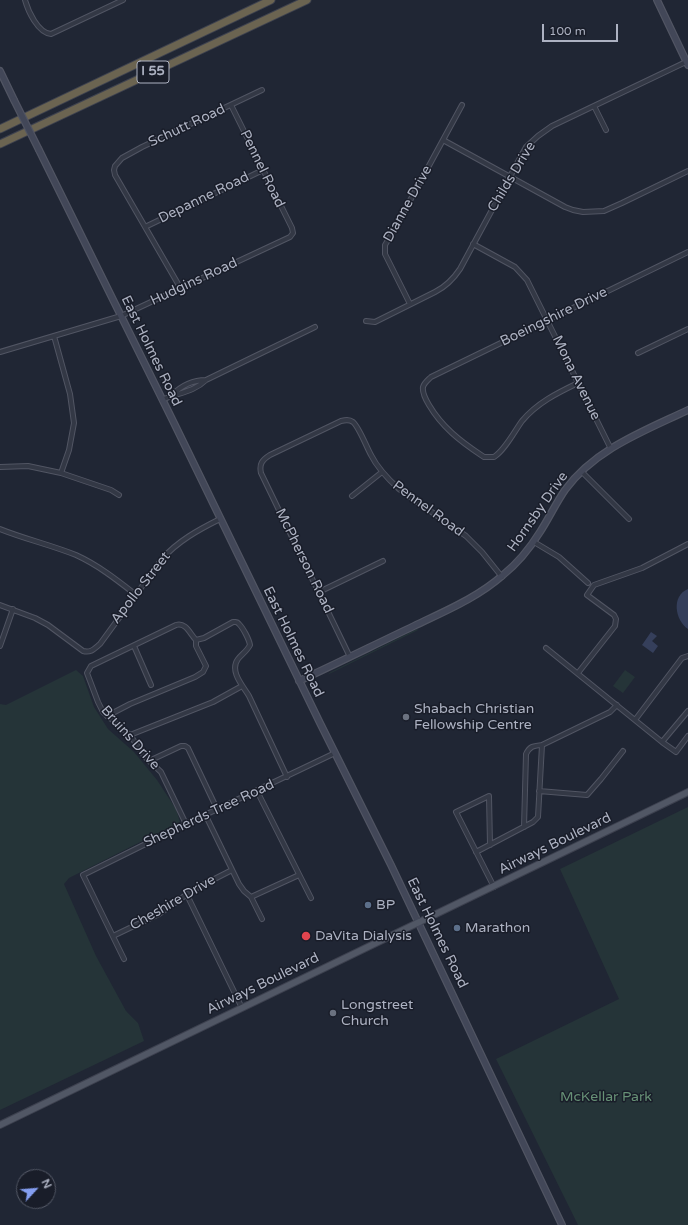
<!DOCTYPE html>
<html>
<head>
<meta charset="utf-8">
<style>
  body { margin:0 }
  #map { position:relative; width:688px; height:1225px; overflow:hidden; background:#202634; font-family:"Varela Round",sans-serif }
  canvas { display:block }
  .north { position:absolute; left:16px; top:1169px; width:40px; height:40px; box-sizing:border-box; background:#191d29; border:1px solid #545966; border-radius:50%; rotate:64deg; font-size:11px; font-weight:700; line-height:16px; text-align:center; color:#adb2c2 }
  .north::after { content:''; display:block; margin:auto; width:14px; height:18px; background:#849ef1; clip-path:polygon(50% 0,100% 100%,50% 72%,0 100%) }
  .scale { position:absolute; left:542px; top:24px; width:76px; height:18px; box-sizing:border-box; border:2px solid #adb2c2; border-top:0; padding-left:5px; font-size:12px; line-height:14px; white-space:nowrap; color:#adb2c2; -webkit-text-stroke:3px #191d29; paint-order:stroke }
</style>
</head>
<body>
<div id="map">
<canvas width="688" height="1225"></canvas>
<div class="north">N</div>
<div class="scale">100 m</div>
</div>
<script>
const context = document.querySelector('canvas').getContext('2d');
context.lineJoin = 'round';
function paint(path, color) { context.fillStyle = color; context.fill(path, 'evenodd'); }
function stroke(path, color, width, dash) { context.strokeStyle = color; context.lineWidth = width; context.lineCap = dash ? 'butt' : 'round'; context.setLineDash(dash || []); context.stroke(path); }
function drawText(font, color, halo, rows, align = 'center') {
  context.font = font + ' "Varela Round",sans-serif'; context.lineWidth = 3; context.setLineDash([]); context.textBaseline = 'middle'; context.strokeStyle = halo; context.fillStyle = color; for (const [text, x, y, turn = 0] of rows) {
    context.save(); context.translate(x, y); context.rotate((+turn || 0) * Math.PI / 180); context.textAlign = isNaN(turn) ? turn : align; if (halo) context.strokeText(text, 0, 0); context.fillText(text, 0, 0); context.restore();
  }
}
paint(new Path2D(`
  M417,629l1,1 -91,45 4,-3z
  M76,670l7,6 11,31 14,22 26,23 23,28 19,29 4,13 -111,56 -5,6 32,72 30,55 12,12 6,18 -144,69v-406l6,1z
  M625,670l10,7 -12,16 -10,-7z
  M688,807v418h-110l-82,-166 123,-60 -59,-130z`), '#253438');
paint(new Path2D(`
  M688,589v40c-13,-9 -17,-33 0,-40z
  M651,632l6,4 -5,5 6,5 -5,7 -11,-8z`), '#353f5b');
const street = new Path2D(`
  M25,0c3,11 13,33 26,34l72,-34
  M594,106l12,24
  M443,140l122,67 8,3 10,2 21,-1 18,-8 66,-32
  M145,227l118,-57
  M473,244l42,23 12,13 84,169
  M181,289l-66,-114 -1,-5 1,-4 7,-8 20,-11 120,-57
  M410,304l-25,-50v-9l9,-15 68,-125
  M366,321l9,1 60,-30c10,-5 19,-14 25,-23l66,-122 12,-11 14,-10 136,-65
  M54,336l16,58 4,29 -5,27 -8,23
  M0,352l121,-36 169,-79 3,-4 -1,-5 -61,-123
  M638,353l50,-24
  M578,383c-21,10 -41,20 -56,38 -8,11 -17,29 -28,36h-10l-3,-2c-21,-14 -39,-28 -52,-50 -3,-5 -7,-12 -6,-18 1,-4 5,-7 8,-10l257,-125
  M172,395c9,-9 21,-15 34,-15
  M162,400c15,-7 32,-8 44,-20l109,-53
  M0,467l28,-1 33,7 50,17 8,5
  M582,472l47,47
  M352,496l30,-24
  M0,529c25,10 51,16 76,26 22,10 41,25 59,39
  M534,542l25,15 29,26
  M319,592l64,-31
  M0,605l35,13 13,7 35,26c8,2 11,-2 17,-7l62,-85c16,-18 36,-29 58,-40
  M0,646l13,-37
  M134,646l17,39
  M546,648l116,94 14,10 12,-16
  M350,657l-89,-184c-2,-9 1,-13 9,-18l71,-34c4,-1 8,-2 12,1 6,5 14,26 18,33 7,14 17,24 28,34l67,47 16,16 20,25
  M578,673l37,-47 1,-7 -2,-4 -27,-20 7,-10 48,-17 46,-24
  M107,716l23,-12 65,-27 8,-5 3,-6 -10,-20v-6
  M635,720l47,-62 6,-2
  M130,735l83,-33 29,-16
  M662,742l26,-31
  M149,761l32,-15h4l3,2 29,61
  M257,791l54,107
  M539,791l48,4 14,-16 22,-28
  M205,814l34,70 5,7 7,6 11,22
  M186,824l-25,-52 -16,-15 -15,-22 -27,-23 -5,-10 -11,-29 4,-7 85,-41c10,-3 14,9 20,15l8,-2 29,-16c3,0 4,-1 6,2 4,4 10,15 11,21 -3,6 -8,9 -12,14 -9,12 5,27 11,37l38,81
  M524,827l2,-73c4,-8 7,-8 16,-9
  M490,845l-1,-49 -33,16 38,75
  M476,852l57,-30 5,-5 4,-72 68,-33 7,-7
  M187,895l55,113
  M251,897l48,-22
  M113,936l46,-22 34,-24 39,-20
  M124,959l-41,-84 103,-51 149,-71`);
const secondary = new Path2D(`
  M657,0l31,65
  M0,71l14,29
  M39,150l135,273 146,300 71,142 171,360
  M299,681c39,-18 77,-37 115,-55 31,-15 63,-28 89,-51 15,-12 27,-27 37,-43 9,-14 16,-29 25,-42 30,-41 79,-59 123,-80`);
const primary = new Path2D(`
  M0,1125l688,-333`);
const highway = new Path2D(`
  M0,129l271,-129
  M0,144l307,-144`);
stroke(street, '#515563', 6);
stroke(secondary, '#515563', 8);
stroke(primary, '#3d414f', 8);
stroke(highway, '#3e424f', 9);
stroke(street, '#333845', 4);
stroke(secondary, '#424758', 5.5);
stroke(primary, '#515765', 6);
stroke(highway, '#6b6451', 7);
const secondaryBridge = new Path2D(`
  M14,100l25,50`);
stroke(secondaryBridge, '#515563', 8, []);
stroke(secondaryBridge, '#424758', 5.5);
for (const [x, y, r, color] of [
  [406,717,4,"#6b7280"],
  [368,905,4,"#5c6f8a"],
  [457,928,4,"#5c6f8a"],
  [306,936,5,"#e0444e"],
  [333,1013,4,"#6b7280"]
]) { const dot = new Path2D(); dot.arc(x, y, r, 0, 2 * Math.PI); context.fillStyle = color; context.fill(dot); stroke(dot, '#191d29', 1.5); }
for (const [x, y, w] of [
  [153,72,32]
]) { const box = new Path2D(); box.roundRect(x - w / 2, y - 11, w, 22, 3); context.fillStyle = '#191d29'; context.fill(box); stroke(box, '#adb2c2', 1); }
drawText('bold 13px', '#adb2c2', null, [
  ["I 55",153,72]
]);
drawText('14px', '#adb2c2', '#191d29', [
  ["Schutt Road",187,126,-25],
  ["Pennel Road",262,169,64],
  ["Childs Drive",512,177,-59],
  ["Depanne Road",204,198,-26],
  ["Dianne Drive",408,204,-61],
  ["Hudgins Road",194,282,-25],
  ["Boeingshire Drive",554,317,-26],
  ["East Holmes Road",151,351,64],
  ["Mona Avenue",576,378,64],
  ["Pennel Road",428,509,36],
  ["Hornsby Drive",538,512,-55],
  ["McPherson Road",304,561,64],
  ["Apollo Street",141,588,-52],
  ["East Holmes Road",293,642,64],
  ["Bruins Drive",130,738,48],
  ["Shepherds Tree Road",209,814,-25],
  ["Airways Boulevard",555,844,-26],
  ["Cheshire Drive",173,903,-30],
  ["East Holmes Road",437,933,64],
  ["Airways Boulevard",263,984,-26]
]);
drawText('14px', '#adb2c2', '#191d29', [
  ["Shabach Christian",414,709],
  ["Fellowship Centre",414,725],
  ["BP",376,905],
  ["Marathon",465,928],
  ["DaVita Dialysis",315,936],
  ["Longstreet",341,1005],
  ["Church",341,1021]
], 'left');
drawText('14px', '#679176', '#191d29', [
  ["McKellar Park",606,1097]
]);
</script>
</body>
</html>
